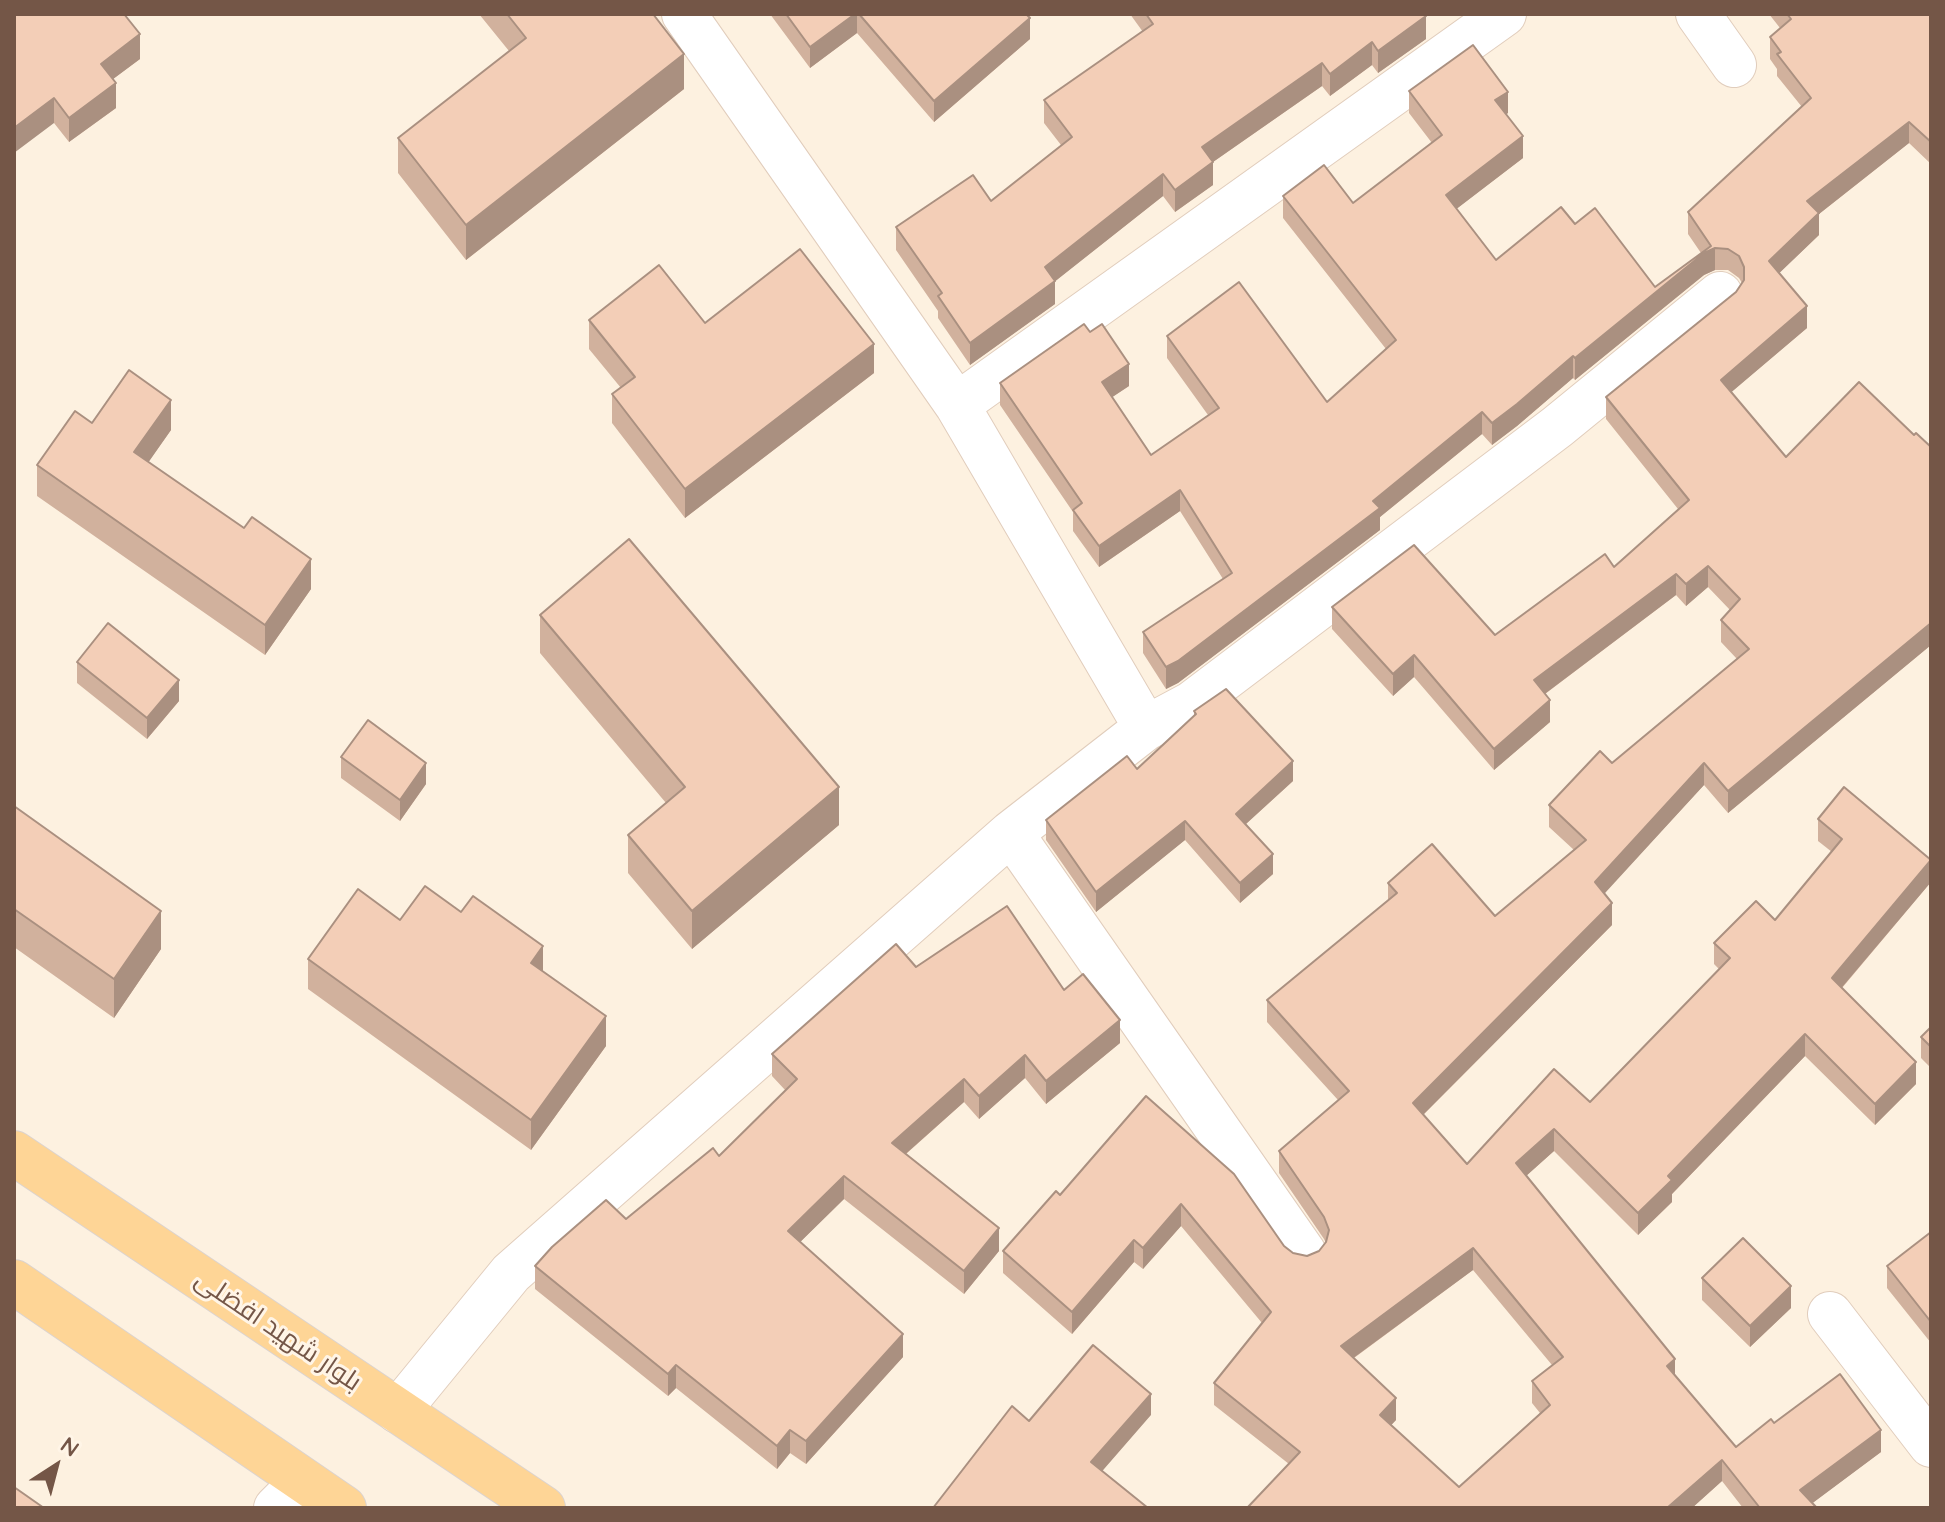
<!DOCTYPE html>
<html>
<head>
<meta charset="utf-8">
<style>
  body { margin:0 }
  #map { position:relative; width:1945px; height:1522px; overflow:hidden; background:#fdf1e0; font-family:Quicksand,sans-serif }
  canvas { display:block }
  .frame { position:absolute; inset:0; border:16px solid #745647; pointer-events:none }
  .north { position:absolute; left:16px; top:1426px; width:80px; height:80px; -webkit-text-stroke:6px #fff5e7; paint-order:stroke; rotate:36deg; font-size:22px; font-weight:700; line-height:32px; text-align:center; color:#745647 }
  .north::after { content:''; display:block; margin:auto; width:28px; height:36px; background:#745647; clip-path:polygon(50% 0,100% 100%,50% 72%,0 100%) }
</style>
</head>
<body>
<div id="map">
<canvas width="1945" height="1522"></canvas>
<div class="frame"></div>
<div class="north">N</div>
</div>
<script>
const context = document.querySelector('canvas').getContext('2d');
context.lineJoin = 'round';
function stroke(path, color, width, dash) { context.strokeStyle = color; context.lineWidth = width; context.lineCap = dash ? 'butt' : 'round'; context.setLineDash(dash || []); context.stroke(path); }
function paint(path, color) { context.fillStyle = color; context.fill(path, 'evenodd'); }
function drawText(font, color, halo, rows, align = 'center') {
  context.font = font + ' Quicksand,Cairo,sans-serif'; context.lineWidth = 6; context.setLineDash([]); context.textBaseline = 'middle'; context.strokeStyle = halo; context.fillStyle = color; for (const [text, x, y, turn = 0] of rows) {
    context.save(); context.translate(x, y); context.rotate((+turn || 0) * Math.PI / 180); context.textAlign = isNaN(turn) ? turn : align; if (halo) context.strokeText(text, 0, 0); context.fillText(text, 0, 0); context.restore();
  }
}
const minor = new Path2D(`
  M684,14l273,391 189,323
  M1698,14l36,51
  M957,405l547,-391
  M1011,833l293,420
  M1830,1314l101,131
  M398,1411l113,-138 500,-440 135,-105 45,-24 366,-277 163,-133
  M276,1508l27,-27`);
const primary = new Path2D(`
  M14,1153l529,355
  M14,1282l330,226`);
stroke(minor, '#e1cdbc', 46);
stroke(primary, '#dbd3cf', 46);
stroke(minor, '#fff', 44);
stroke(primary, '#fed596', 44);
paint(new Path2D(`
  M14,14l126,45 -27,20 3,29 -47,34 -15,-19z
  M479,14h174l31,75 -218,171 -68,-87v-35l111,-87z
  M770,14h256l4,25 -96,83 -77,-89 -47,35z
  M1130,14h294l2,25 -48,34 -6,-8 -42,31 -8,-10 -109,76v23l-38,27 -12,-16 -108,85v23l-85,61 -32,-47v-7l-42,-61v-23l95,-26 70,-56 -17,-22v-23l99,-68z
  M1769,14h162v150l-22,-21 -90,71v21l-40,38 28,55 -76,64 55,65 128,-22 17,12v198l-203,168 -24,-28 -100,108 8,32 -189,190 44,49 123,-62 129,-133 -5,-5v-21l61,-23 57,-68 -14,-11v-22l113,63 -89,106 74,96 -41,41 -70,-69 -133,138v8l-34,33 -84,-84 -28,25 149,200 61,71 38,-24 107,29 -69,51 5,5h-74l-21,-27 -30,27h-445l42,-44 -75,-59v-22l48,-60 -81,-97 -38,43 -9,-7 -62,72 -69,-61v-22l57,-56 86,-99 138,150 9,7 14,3 12,-5 7,-8 -2,-4 -45,-66v-22l59,-51 -71,-78v-22l121,-100v-17l107,33 79,-66 -25,-23v-22l63,-42 125,-104 -16,-17v-22l9,-10 -22,-23 -22,19 -10,-11 -131,99 5,28 -56,48 -80,-93 -21,19 -61,-67v-22l163,28 119,-68 64,-58 -72,-90v-22l130,-105 6,-9 -3,-5 -11,-8h-13l-11,5 -129,105 -2,-2 -56,48 -25,19 -10,-11 -102,83v13l-202,153 -12,6 -23,-36v-21l80,-53 -43,-68 -81,56 -26,-36v-19l-73,-107v-22l129,3 -17,11 39,58 57,-40 -41,-57v-22l160,66 59,-53 -103,-131v-22l70,7 79,-60 -23,-30v-22l99,22 -2,1 17,44 -67,51 40,51 79,-36 80,63 46,-34 -13,-19v-22l114,-105 -25,-31v-7l-7,-10v-22l10,-9zM1473,1270l79,95 -20,16v22l8,10 -81,74 -68,-62 5,-5 -42,-62z
  M589,320l116,3 169,50 -189,145 -73,-95v-29l9,-6 -32,-39z
  M92,423l79,7 -23,32 163,127 -46,66 -228,-159v-31z
  M540,615l299,210 -147,124 -64,-76v-38l38,-32 -126,-150z
  M77,662l102,39 -32,38 -70,-56z
  M1194,711l99,70 -47,43 27,50 -33,29 -55,-63 -89,72 -50,-72v-20l91,-51 57,-53z
  M341,757l85,27 -26,37 -59,-43z
  M14,806l147,143 -47,69 -100,-71z
  M400,920l143,52 63,74 -75,104 -223,-161v-30z
  M916,967l148,23 56,53 -74,61 -21,-26 -46,41 -15,-17 -58,52 93,97 -35,43 -120,-95 -44,43 103,115 -97,107 -16,-11 -13,16 -101,-81 -8,8 -133,-107v-23l91,-47 93,-63 67,-65 -14,-15v-22z
  M1931,1027v41l-10,-10v-21z
  M1931,1232v111l-44,-55v-22z
  M1702,1278l89,30 -41,39 -48,-47z`), '#d1b19d');
paint(new Path2D(`
  M855,14h2v19l-47,35v-21z
  M1426,16v23l-48,34v-22z
  M1030,18v21l-96,83v-21z
  M140,34v25l-39,29v-24z
  M1372,42v23l-42,31v-22z
  M684,54v35l-218,171v-35z
  M1322,63v23l-109,76v23l-38,27v-22l27,-43z
  M116,83v25l-47,34v-24z
  M1508,92v21l-13,9v-22z
  M54,98v25l-40,30v-25z
  M1909,122v21l-90,71v21l-50,48v-22l38,-60z
  M1523,136v22l-77,59v-22z
  M1163,174v22l-110,87 2,-2v23l-85,61v-22l75,-76z
  M1715,248v22l-11,5 -129,105v-22l129,-105z
  M1807,306v22l-86,73v-21z
  M874,344v29l-189,145v-29z
  M1573,356v22l-56,48 -25,19v-22z
  M1129,364v22l-27,18v-22z
  M171,400v30l-37,53v-31z
  M1482,412v22l-102,83v13l-202,153 -12,6v-22z
  M1180,490v21l-81,56v-21z
  M311,559v30l-46,66v-30z
  M1708,566v21l-22,19v-22z
  M1676,574v21l-142,107v-22z
  M1931,623v22l-203,168v-22z
  M1414,655v22l-21,19v-22z
  M179,680v21l-32,38v-21z
  M1550,700v22l-56,48v-21z
  M1293,761v20l-57,52v-19z
  M426,763v21l-26,37v-21z
  M1704,763v22l-109,119v-22z
  M839,787v38l-147,124v-38z
  M1185,821v19l-89,72v-20z
  M1273,854v20l-33,29v-20z
  M1931,860v22l-99,117v-21z
  M1612,903v22l-199,200v-22z
  M161,911v38l-47,69v-39z
  M543,946v30l-12,-13z
  M606,1016v30l-75,104v-30z
  M1120,1020v23l-74,61v-23z
  M1805,1034v22l-133,138v8l-34,33v-22l30,-37z
  M1025,1055v23l-46,41v-23z
  M1916,1062v22l-41,41v-21z
  M964,1079v23l-72,64v-23z
  M1554,1129v22l-38,34v-22z
  M844,1176v23l-56,55v-23z
  M1181,1204v22l-38,43v-21z
  M999,1228v23l-35,43v-23z
  M1134,1240v22l-62,72v-22z
  M1473,1248v22l-132,97v-21z
  M1791,1286v22l-41,39v-21z
  M903,1334v23l-97,107v-23z
  M1675,1359v22l-8,-15z
  M676,1365v23l-8,8v-22z
  M1151,1394v21l-60,69v-22z
  M1396,1398v22l-16,17v-22z
  M790,1430v23l-13,16v-23z
  M1881,1430v22l-75,56 -6,-18z
  M1722,1460v21l-30,27h-25z`), '#aa9080');
const building = new Path2D(`
  M14,14h110l16,20 -39,30 15,19 -47,35 -15,-20 -40,30z
  M507,14h146l31,40 -218,171 -68,-87 128,-100z
  M786,14h69l-45,33z
  M859,14h167l4,4 -96,83z
  M1146,14h278l2,2 -48,35 -6,-9 -42,32 -8,-11 -120,84 11,15 -38,28 -12,-16 -118,93 10,14 -85,62 -32,-47 4,-3 -46,-66 77,-52 18,26 81,-64 -28,-37 109,-76z
  M1787,14h144v128l-22,-20 -102,79 12,12 -50,48 38,45 -86,74 65,77 73,-75 55,53 2,-2 15,14v176l-203,168 -24,-28 -109,119 17,21 -199,200 54,61 87,-95 36,33 140,-144 -16,-15 42,-42 19,19 67,-81 -24,-20 26,-32 87,73 -99,118 84,84 -41,42 -70,-70 -137,142 4,4 -34,33 -84,-84 -38,34 159,196 -8,7 69,81 35,-28 3,4 66,-49 41,56 -81,60 17,18h-57l-38,-48 -55,48h-420l53,-56 -86,-69 57,-71 -90,-108 -38,44 -9,-8 -62,72 -69,-61 53,-60 4,4 86,-99 88,78 50,72 9,7 14,3 12,-5 7,-9 3,-12 -5,-13 -45,-66 70,-60 -82,-91 130,-107 -9,-10 44,-39 63,72 91,-76 -37,-35 51,-54 12,12 137,-114 -28,-29 19,-21 -32,-33 -22,18 -10,-10 -142,106 16,20 -56,49 -80,-94 -21,19 -61,-67 82,-62 81,90 110,-81 9,13 75,-67 -83,-103 130,-105 8,-12v-13l-5,-11 -11,-7 -13,-1 -11,5 -129,105 -2,-2 -56,48 -25,19 -10,-11 -109,89 7,7 -202,153 -12,6 -23,-35 89,-59 -52,-83 -81,56 -26,-36 9,-7 -82,-120 84,-59 6,8 12,-8 27,40 -27,18 49,73 68,-47 -52,-72 72,-54 88,120 69,-62 -113,-144 41,-31 29,38 89,-68 -33,-44 64,-46 35,47 -13,8 28,36 -77,59 50,65 65,-53 14,17 20,-16 60,79 56,-41 -23,-34 123,-114 -34,-44 4,-2 -11,-15 21,-18zM1473,1248l90,109 -31,24 18,24 -91,82 -79,-72 16,-17 -55,-52z
  M800,249l74,95 -189,145 -73,-95 23,-17 -46,-57 70,-55 46,58z
  M129,370l42,30 -37,52 110,76 8,-11 59,42 -46,66 -228,-160 38,-54 17,12z
  M629,539l210,248 -147,124 -64,-76 57,-48 -145,-172z
  M108,623l71,57 -32,38 -70,-56z
  M1226,689l67,72 -57,53 37,40 -33,29 -55,-62 -89,71 -50,-72 81,-64 10,13 59,-55 -2,-3z
  M368,720l58,43 -26,37 -59,-43z
  M14,806l147,105 -47,68 -100,-70z
  M425,886l36,26 12,-16 70,50 -12,17 75,53 -75,104 -223,-161 50,-70 42,31z
  M1007,906l57,84 19,-16 37,46 -74,61 -21,-26 -46,41 -15,-17 -72,64 107,85 -35,43 -120,-95 -56,55 115,103 -97,107 -16,-11 -13,16 -101,-81 -8,9 -133,-108 17,-19 54,-47 20,19 87,-71 6,8 78,-77 -25,-25 124,-110 20,23z
  M1931,1027v20l-10,-10z
  M1931,1232v90l-44,-56z
  M1743,1238l48,48 -41,40 -48,-48z
  M1093,1345l58,49 -60,68 57,46h-215l79,-102 17,15z
  M14,1487l30,21h-30z`);
paint(building, '#f3ceb7');
stroke(building, '#aa9080', 2);
drawText('26px', '#745647', '#fff5e7', [
  ["بلوار شهید افضلی",278,1331,34]
]);
</script>
</body>
</html>
